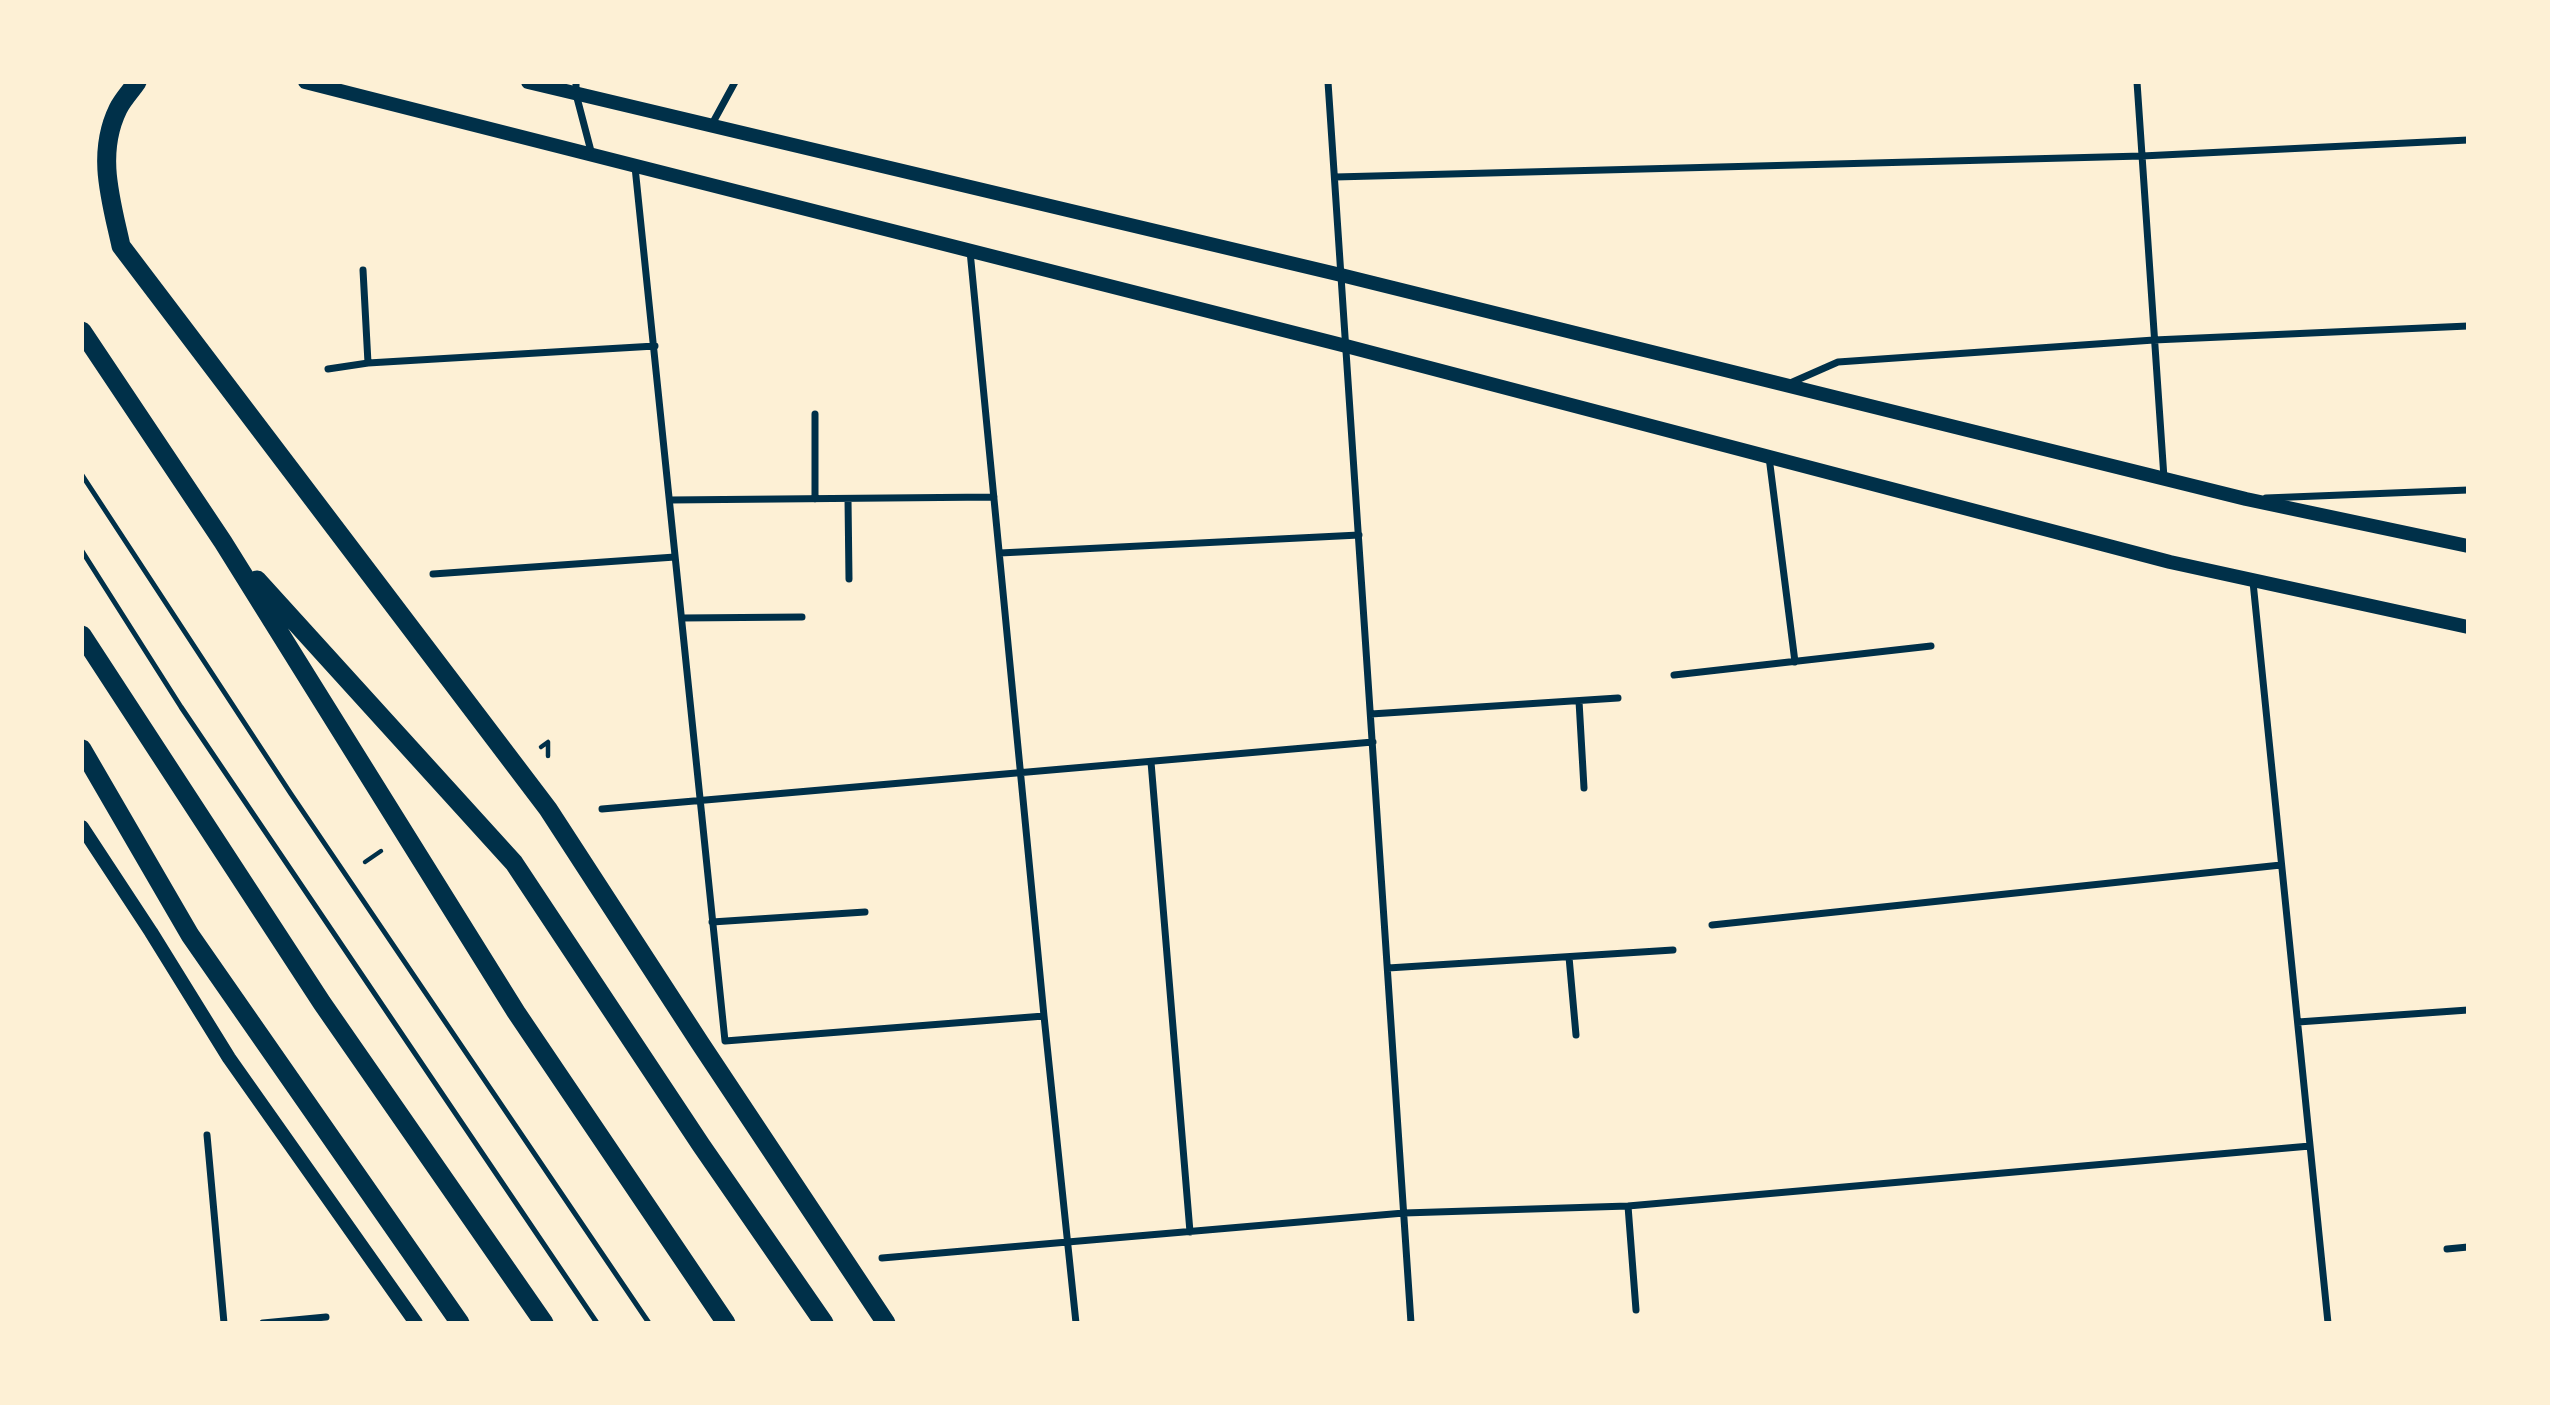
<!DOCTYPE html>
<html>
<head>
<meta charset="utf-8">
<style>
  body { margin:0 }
  #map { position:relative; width:2550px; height:1405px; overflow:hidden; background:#fdf0d5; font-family:"Exo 2",sans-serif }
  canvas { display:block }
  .frame { position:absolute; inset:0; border:84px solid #fdf0d5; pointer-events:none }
</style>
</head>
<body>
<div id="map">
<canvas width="2550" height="1405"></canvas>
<div class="frame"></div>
</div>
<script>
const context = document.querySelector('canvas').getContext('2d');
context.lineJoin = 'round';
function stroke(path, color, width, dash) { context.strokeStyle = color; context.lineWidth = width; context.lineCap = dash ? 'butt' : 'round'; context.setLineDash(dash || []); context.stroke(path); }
stroke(new Path2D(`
  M541,747l7,-5v14
  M365,862l16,-11`), '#003049', 4.5);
stroke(new Path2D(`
  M82,475l209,319 358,529
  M82,551l99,156 416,616`), '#003049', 5);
stroke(new Path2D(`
  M576,82v12l16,61
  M1328,82l83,1241
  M2137,82l27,396
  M711,126l24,-44
  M635,167l90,874 319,-25
  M1335,177l807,-21 326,-16
  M970,251l74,765 32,307
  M363,270l5,93
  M328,369l40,-6 287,-17
  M1788,384l50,-22 316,-22 314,-14
  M815,414v85
  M1769,457l26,205
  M2266,498l202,-8
  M848,499l1,80
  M670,500l324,-3
  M1000,553l359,-18
  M433,574l242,-17
  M2253,582l75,741
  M682,618l120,-1
  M1674,675l257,-29
  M1579,701l5,87
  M1371,714l247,-16
  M1151,762l39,470
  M602,809l771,-67
  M712,922l153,-10
  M1712,925l569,-60
  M1569,957l7,78
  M1388,968l285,-18
  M2298,1022l170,-12
  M207,1135l17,188
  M1628,1206l8,104
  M2447,1249l21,-2
  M882,1258l522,-45 224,-7 682,-60
  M263,1323l63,-6`), '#003049', 7);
stroke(new Path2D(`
  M305,82l1041,264 824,216 298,65
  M528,82l813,193 905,224 222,47
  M82,827l69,105 78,126 187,265`), '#003049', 14);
stroke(new Path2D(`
  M137,82c-6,9 -14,17 -19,27 -22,45 -7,91 3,137l427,563 152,234 186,280
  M82,331l141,211 293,470 210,311
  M257,580l257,283 187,282 123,178
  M82,635l240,368 222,320
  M82,749l108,186 270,388`), '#003049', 19);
</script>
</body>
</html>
